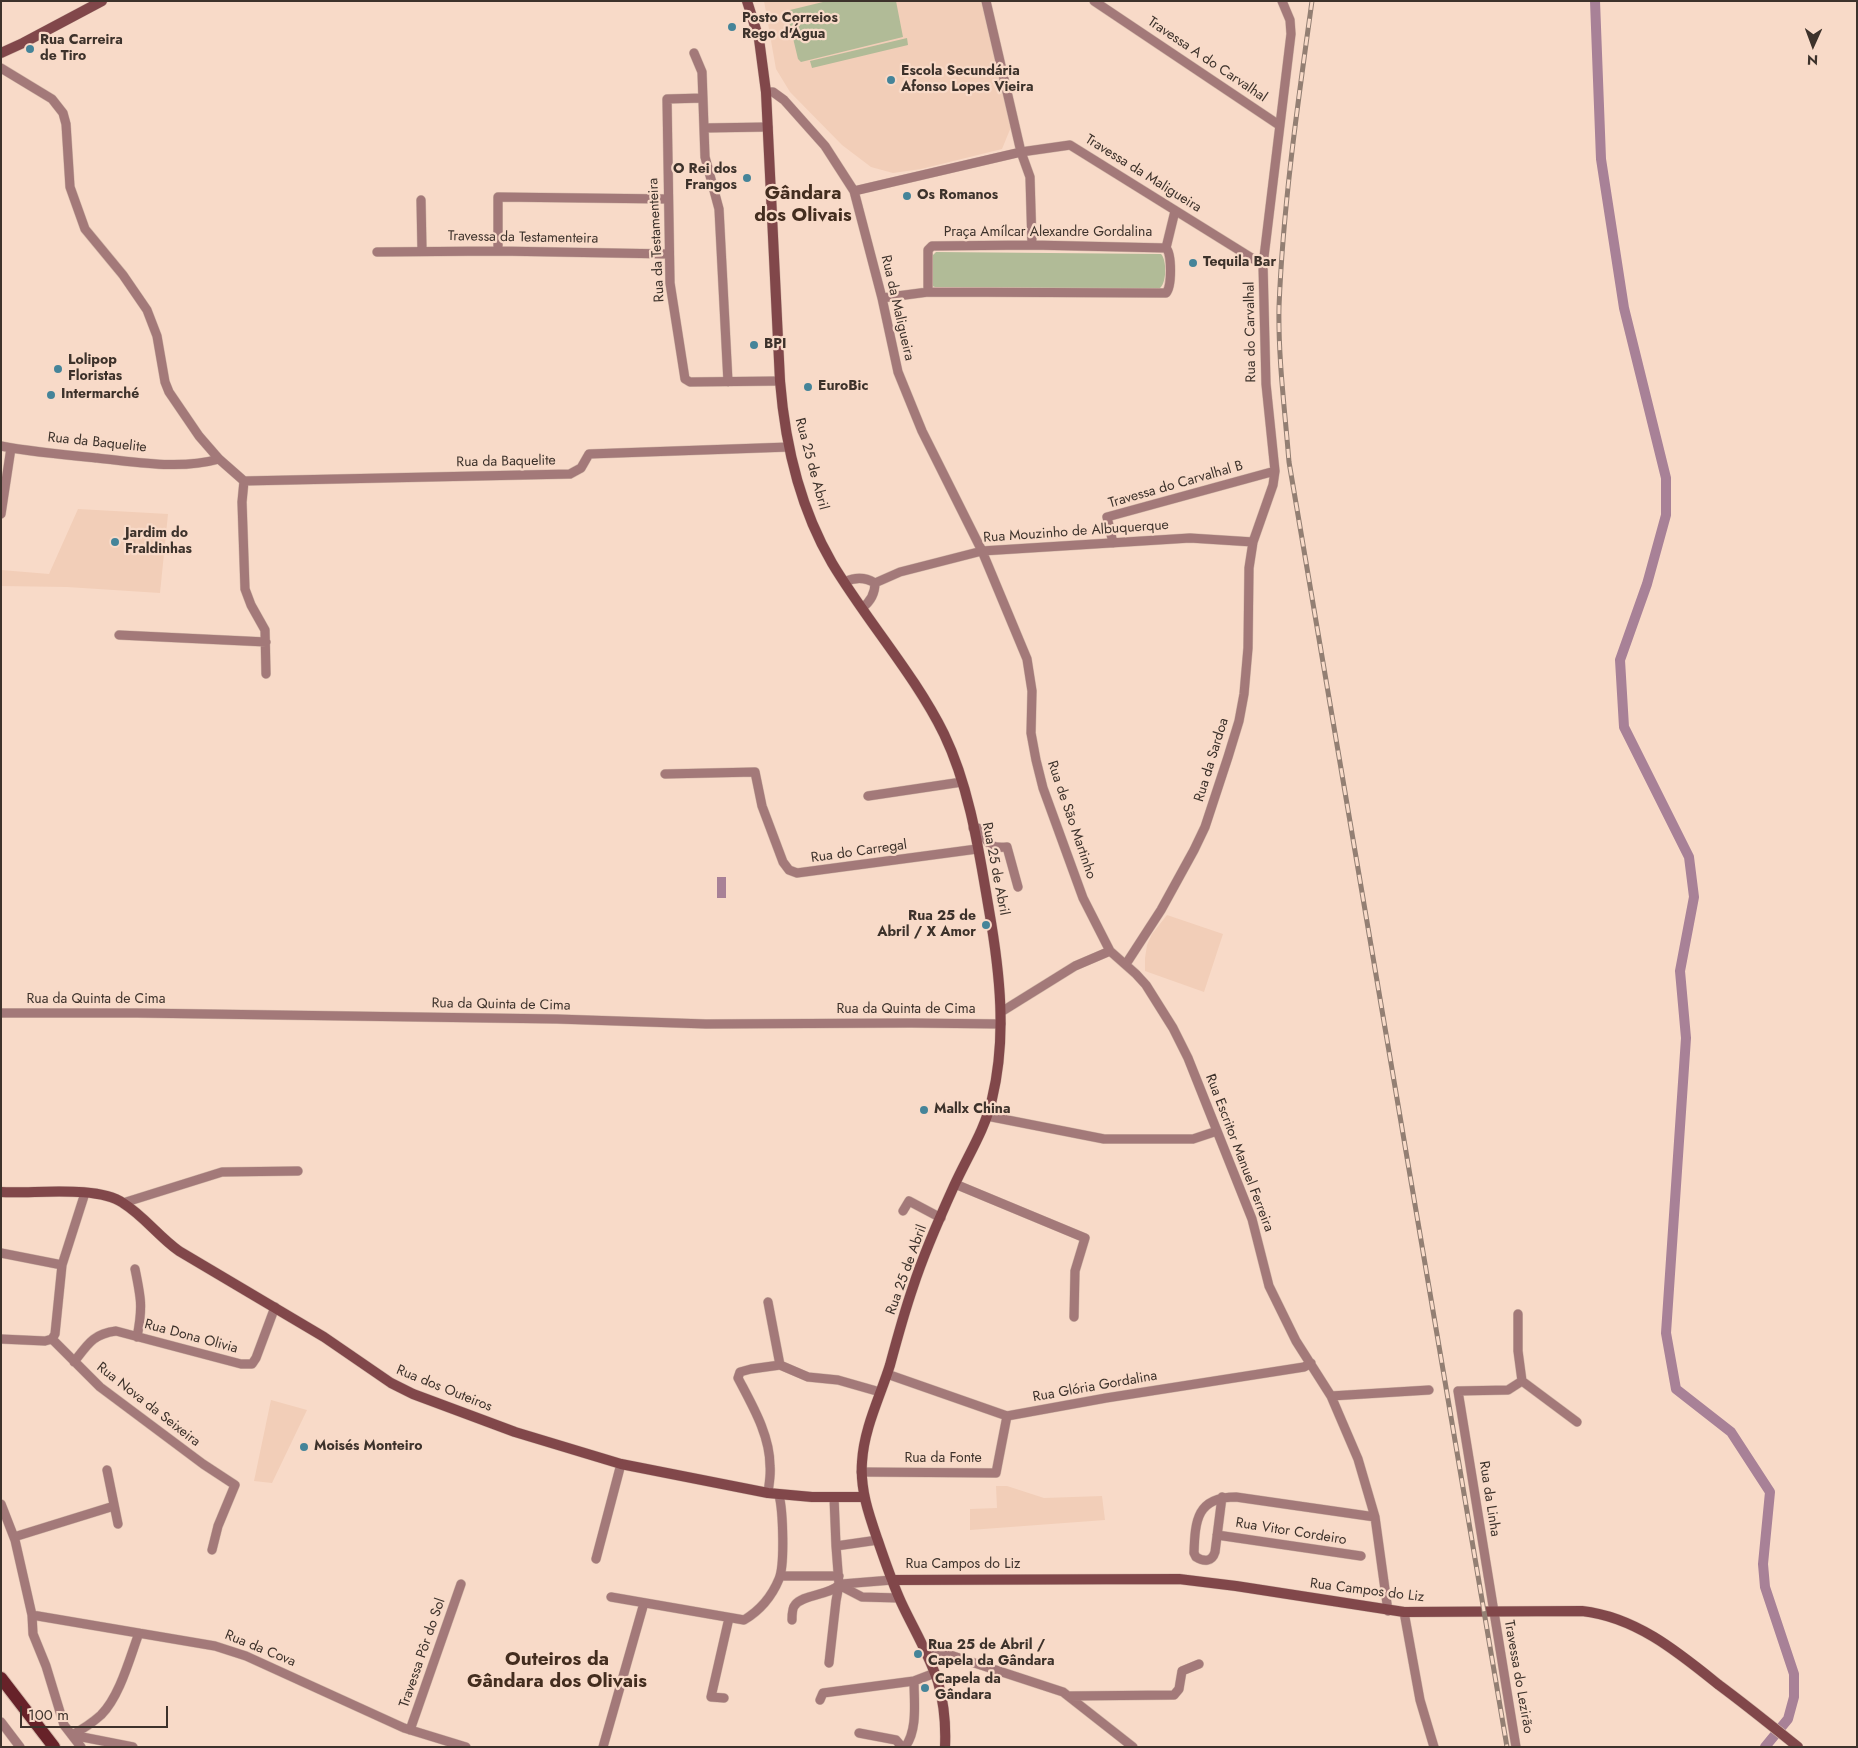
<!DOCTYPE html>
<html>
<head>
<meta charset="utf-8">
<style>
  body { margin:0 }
  #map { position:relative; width:1858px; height:1748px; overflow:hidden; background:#f8dac8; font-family:Jost,sans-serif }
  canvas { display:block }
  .frame { position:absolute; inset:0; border:2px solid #3d322b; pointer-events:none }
  .north { position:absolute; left:1788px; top:20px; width:50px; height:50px; -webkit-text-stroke:4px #f8dac8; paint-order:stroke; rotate:182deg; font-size:14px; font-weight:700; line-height:20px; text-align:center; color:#3d322b }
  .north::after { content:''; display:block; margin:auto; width:18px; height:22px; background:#3d322b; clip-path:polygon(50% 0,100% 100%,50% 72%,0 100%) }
  .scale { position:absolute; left:20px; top:1706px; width:148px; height:22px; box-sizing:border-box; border:2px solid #3d322b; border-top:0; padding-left:6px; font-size:15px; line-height:18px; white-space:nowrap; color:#3d322b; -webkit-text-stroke:4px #f8dac8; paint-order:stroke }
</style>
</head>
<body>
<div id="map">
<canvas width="1858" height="1748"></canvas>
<div class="frame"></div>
<div class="north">N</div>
<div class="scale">100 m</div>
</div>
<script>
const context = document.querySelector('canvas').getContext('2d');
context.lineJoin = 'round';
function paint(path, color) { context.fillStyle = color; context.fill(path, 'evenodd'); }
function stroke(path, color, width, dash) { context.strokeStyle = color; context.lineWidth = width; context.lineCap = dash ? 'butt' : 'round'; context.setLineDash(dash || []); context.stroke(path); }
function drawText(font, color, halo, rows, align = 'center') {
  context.font = font + ' Jost,sans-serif'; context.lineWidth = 4.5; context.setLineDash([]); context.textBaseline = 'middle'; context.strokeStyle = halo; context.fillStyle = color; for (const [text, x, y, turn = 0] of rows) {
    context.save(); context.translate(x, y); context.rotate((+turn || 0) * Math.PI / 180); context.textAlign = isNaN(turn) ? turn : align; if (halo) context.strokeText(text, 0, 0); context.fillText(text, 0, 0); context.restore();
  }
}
paint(new Path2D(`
  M764,1h217l30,126 -9,22 -81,20 -28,4 -22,-6 -29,-22 -52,-53 -14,-23z
  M78,509l90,5 -8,79 -93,-6 -66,-1v-16l48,4z
  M1167,915l56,19 -19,58 -59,-21v-13l2,-13 5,-11z
  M271,1400l36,10 -35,73 -18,-2z
  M996,1486h11l37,12 58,-2 3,24 -135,10v-21l27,-1z`), '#f2ceb8');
paint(new Path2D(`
  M827,1h69l7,36 -102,25 -3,-3 -11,-46 3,-3z
  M907,38l1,7 -96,23 -2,-7z
  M936,252l225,2c6,6 6,30 -2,35l-224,-2 -3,-1v-30z`), '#b1bb97');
paint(new Path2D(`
  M717,877h9v21h-9z`), '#a88197');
stroke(new Path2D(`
  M1595,1l6,158 23,149 42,170v37l-19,69 -27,76 4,67 65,130 5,40 -14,74 6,67 -20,295 10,56 55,43 39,60 -7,72 2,23 29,87v23l-6,22 -23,28`), '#a88197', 10);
const street = new Path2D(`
  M986,1l35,151 9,25 2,68
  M1094,1l185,124
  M694,53l8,19 3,85 14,52 9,173
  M1,68l51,31 11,14 3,11 4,63 15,42 38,46 24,35 10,26 8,46 4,10 30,44 20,23 25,22 -2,21 3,87 6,16 14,25 1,44
  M766,92h7l11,8 41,46 29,45 28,107 16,74 24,59 60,120 45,108 5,32 -1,42 5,27 7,28 40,110 27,53 26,23 10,11 27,43 15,30 64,161 17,67 27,55 35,55 27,63 17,58 13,94
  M703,98l-36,1 3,184 15,96 5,3 90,-1
  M704,128l64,-1
  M854,191l167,-39 49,-7 193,120
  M421,200l1,50
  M1166,248l9,-37
  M498,251v-54l169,2
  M377,252l121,-1 171,3
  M882,298l46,-6 238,1c6,-6 6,-39 0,-45l-134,-3 -100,1 -4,4v42
  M1,446c31,6 64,9 96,12 40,4 83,12 122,1
  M244,481l326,-7 11,-6 8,-14 200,-7
  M1,514l10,-66
  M1113,543l-6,-26 168,-46
  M845,582c10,-5 20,-5 30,1
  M875,583l25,-11 82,-21 208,-13 63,4
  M862,608c8,-6 13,-14 13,-25
  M119,635l147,7
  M665,774l90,-2 7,34 21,56 6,8 8,3 180,-24
  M868,796l94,-14
  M973,828h5c11,13 8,21 29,19l11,40
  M1126,964l35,-54 33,-60 11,-23 23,-70 11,-36 5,-27 4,-46 1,-80 4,-26 20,-57 2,-14 -9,-87 -3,-119 28,-231 -1,-14 -8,-19
  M1001,1012l74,-46 35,-15
  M1,1013h136l420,6 149,5 205,-1 90,1
  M987,1116l117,23h89l24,-8
  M955,1184l130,54 -10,33 -1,46
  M123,1203l99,-31 76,-1
  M903,1211l6,-10 32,17
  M1,1253l61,12
  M135,1269c6,29 8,38 2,68
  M768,1302l12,63
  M1518,1314v37l4,30 55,41
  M1,1339l44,2 7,-2
  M52,1339l48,48 103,77 32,21 -17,41 -6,24
  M52,1339l3,-5 7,-69 23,-72
  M74,1362c14,-18 19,-28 42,-31l125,33h11l4,-6 19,-51
  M887,1374l120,42 99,-18 198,-31 7,-4
  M1331,1396l98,-6
  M107,1470l11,54
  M861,1472l135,1 11,-57
  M768,1493c1,-9 3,-18 2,-27 0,-31 -18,-61 -32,-88l2,-6 11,-3 29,-4 28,12 30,3 42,12
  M1222,1497l-7,55c-3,10 -11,10 -19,5l-2,-4c1,-33 3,-56 42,-56l139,20
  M1,1504l14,36 17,75 1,19 13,32 18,59 17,22
  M1217,1535l144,21
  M14,1537l100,-31
  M836,1546l42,-6
  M596,1559l25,-95
  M780,1576h59
  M842,1584l50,-4
  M839,1585l23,12 37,1
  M611,1597l133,23c15,-9 28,-24 35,-41 6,-14 4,-68 0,-84
  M1404,1612l16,88 14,47
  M32,1615l183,31 31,10 158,72 62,19
  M792,1620c0,-5 0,-12 3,-15 8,-11 33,-9 44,-20
  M925,1654l16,-2 122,40 70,55
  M829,1663l7,-62 3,-16 -3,-39 -2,-49
  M1068,1696l106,-1 5,-6 3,-18 17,-7
  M724,1698l-13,-1 18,-79
  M820,1700l3,-7 91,-12 21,-8
  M1,1722l19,25
  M410,1730l51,-146
  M859,1733l37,7 6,7
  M72,1735c11,-6 20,-12 29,-20 19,-19 29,-58 38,-82
  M72,1735l61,12
  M603,1747l41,-144
  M905,1747c13,-17 9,-45 9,-66
  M1516,1747l-58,-356 50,-1 14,-9`);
const secondary = new Path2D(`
  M747,1l12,38 7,53 14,289c5,63 20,127 52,182 34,57 83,112 112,171 26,54 35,118 45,176 11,63 18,127 3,189 -7,31 -25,58 -38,87 -15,33 -30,67 -41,101 -9,26 -16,52 -23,78 -10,32 -26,63 -28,97 -2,28 7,53 16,79 7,20 14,41 23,61 12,26 28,52 37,80 6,21 8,43 7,65
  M1,53l22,-10 79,-42
  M1,1192c33,2 96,-7 122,11 21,13 36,34 56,48l145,86 67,46 22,11 102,38 106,32 147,29 44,4h52
  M892,1580l287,-1 57,7 168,26 178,-1c54,6 96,41 137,74 27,20 53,41 79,62`);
const primary = new Path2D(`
  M1,1678l53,69`);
stroke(street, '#d3b8a9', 10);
stroke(secondary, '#d3b8a9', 11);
stroke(primary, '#d3b8a9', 14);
stroke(street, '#a37979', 9);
stroke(secondary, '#81474a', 10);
stroke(primary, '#672229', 12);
const rail = new Path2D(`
  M1312,1c-14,101 -29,204 -33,306 -1,51 6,104 10,155l218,1285`);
stroke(rail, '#937f73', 5);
stroke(rail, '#f8dac8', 3, [9]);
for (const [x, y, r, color] of [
  [732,27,5,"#458499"],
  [30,49,5,"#458499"],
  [891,80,5,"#458499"],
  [747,178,5,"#458499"],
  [907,196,5,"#458499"],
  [1193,263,5,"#458499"],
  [754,345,5,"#458499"],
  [58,369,5,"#458499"],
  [808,387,5,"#458499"],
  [51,395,5,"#458499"],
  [115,542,5,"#458499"],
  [986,925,5,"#458499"],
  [924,1110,5,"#458499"],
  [304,1447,5,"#458499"],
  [918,1654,5,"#458499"],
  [925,1688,5,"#458499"]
]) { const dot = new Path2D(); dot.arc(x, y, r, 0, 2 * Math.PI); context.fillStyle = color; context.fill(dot); stroke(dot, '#f8dac8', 2); }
drawText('bold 14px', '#3d322b', '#f8dac8', [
  ["Posto Correios",742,19],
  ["Rego d'Água",742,35],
  ["Rua Carreira",40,41],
  ["de Tiro",40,57],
  ["Escola Secundária",901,72],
  ["Afonso Lopes Vieira",901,88],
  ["O Rei dos",737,170,"right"],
  ["Frangos",737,186,"right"],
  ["Os Romanos",917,196],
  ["Tequila Bar",1203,263],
  ["BPI",764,345],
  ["Lolipop",68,361],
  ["Floristas",68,377],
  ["EuroBic",818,387],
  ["Intermarché",61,395],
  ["Jardim do",125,534],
  ["Fraldinhas",125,550],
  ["Rua 25 de",976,917,"right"],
  ["Abril / X Amor",976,933,"right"],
  ["Mallx China",934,1110],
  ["Moisés Monteiro",314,1447],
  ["Rua 25 de Abril /",928,1646],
  ["Capela da Gândara",928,1662],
  ["Capela da",935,1680],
  ["Gândara",935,1696]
], 'left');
drawText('14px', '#3d322b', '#f8dac8', [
  ["Travessa A do Carvalhal",1207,60,34],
  ["Travessa da Maligueira",1143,174,32],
  ["Praça Amílcar Alexandre Gordalina",1048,233],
  ["Travessa da Testamenteira",523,238,1],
  ["Rua da Testamenteira",657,240,-93],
  ["Rua da Maligueira",897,308,77],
  ["Rua do Carvalhal",1251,332,-91],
  ["Rua da Baquelite",97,443,6],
  ["Rua da Baquelite",506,462,-1],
  ["Rua 25 de Abril",811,464,75],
  ["Travessa do Carvalhal B",1176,485,-16],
  ["Rua Mouzinho de Albuquerque",1076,532,-4],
  ["Rua da Sardoa",1212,760,-73],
  ["Rua de São Martinho",1071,820,71],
  ["Rua do Carregal",859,852,-8],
  ["Rua 25 de Abril",995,869,79],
  ["Rua da Quinta de Cima",96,1000],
  ["Rua da Quinta de Cima",501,1005,1],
  ["Rua da Quinta de Cima",906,1010],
  ["Rua Escritor Manuel Ferreira",1239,1153,69],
  ["Rua 25 de Abril",907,1270,-70],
  ["Rua Dona Olivia",191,1337,15],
  ["Rua Glória Gordalina",1095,1387,-10],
  ["Rua dos Outeiros",444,1389,22],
  ["Rua Nova da Seixeira",148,1405,38],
  ["Rua da Fonte",943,1459],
  ["Rua da Linha",1489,1499,81],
  ["Rua Vitor Cordeiro",1291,1532,9],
  ["Rua Campos do Liz",963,1565],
  ["Rua Campos do Liz",1367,1591,7],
  ["Rua da Cova",260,1649,22],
  ["Travessa Pôr do Sol",423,1653,-71],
  ["Travessa do Lezirão",1518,1677,80]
]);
drawText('bold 19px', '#432d1f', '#f8dac8', [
  ["Gândara",803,194],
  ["dos Olivais",803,216],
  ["Outeiros da",557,1660],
  ["Gândara dos Olivais",557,1682]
]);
</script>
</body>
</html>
